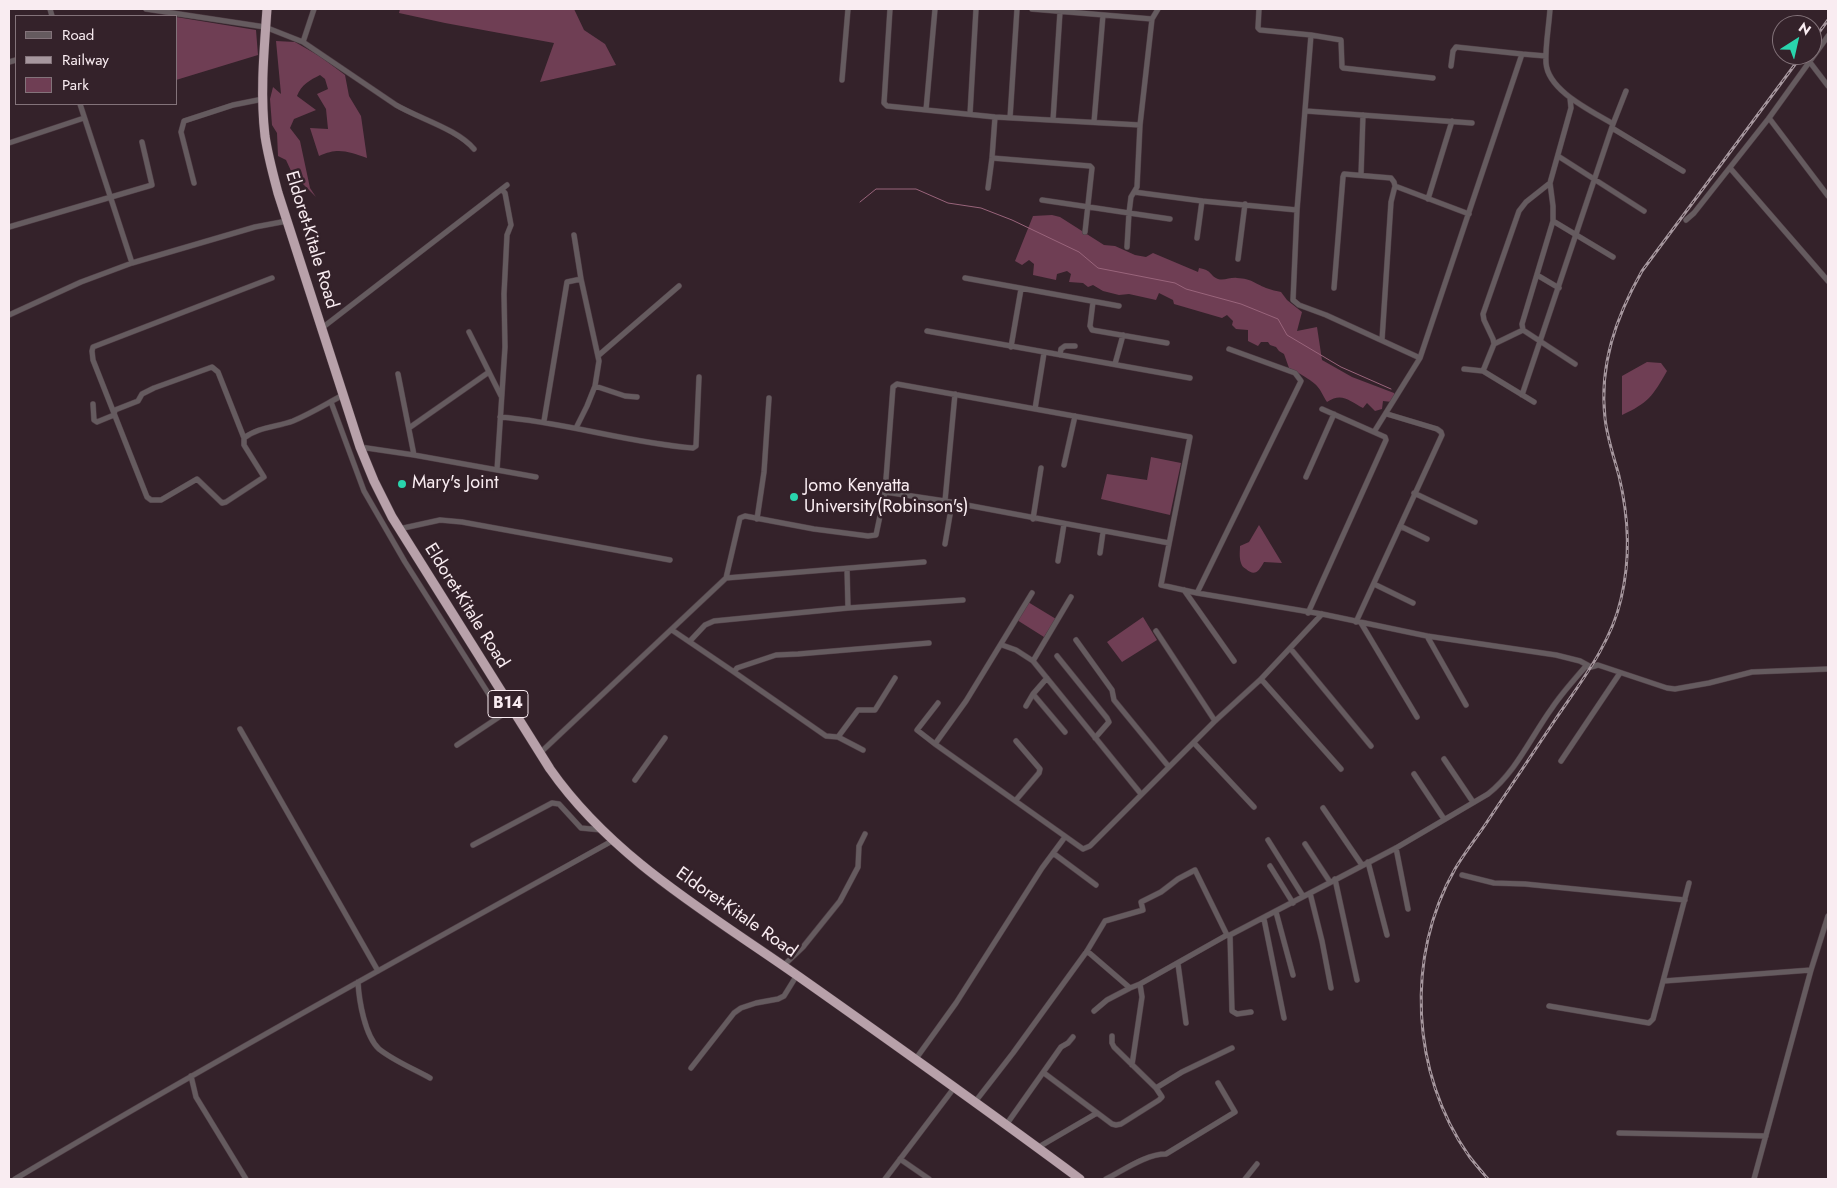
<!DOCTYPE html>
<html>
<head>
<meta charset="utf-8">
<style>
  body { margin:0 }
  #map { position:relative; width:1837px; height:1188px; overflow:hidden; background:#34222a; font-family:Jost,sans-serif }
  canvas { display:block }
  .frame { position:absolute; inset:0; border:10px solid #f9ecf1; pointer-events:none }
  .legend { position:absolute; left:15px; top:15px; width:162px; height:90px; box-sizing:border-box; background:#34222a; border:1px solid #83737a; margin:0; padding:6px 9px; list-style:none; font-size:15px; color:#f9ecf1 }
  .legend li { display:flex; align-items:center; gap:10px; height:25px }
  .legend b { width:25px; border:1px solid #83737a }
  .north { position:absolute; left:1772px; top:15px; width:50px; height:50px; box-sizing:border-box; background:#34222a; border:1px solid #83737a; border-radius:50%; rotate:35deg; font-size:14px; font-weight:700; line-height:20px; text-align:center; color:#f9ecf1 }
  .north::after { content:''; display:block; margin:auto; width:18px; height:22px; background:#29d5ad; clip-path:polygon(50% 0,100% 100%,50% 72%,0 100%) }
</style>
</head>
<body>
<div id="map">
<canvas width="1837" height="1188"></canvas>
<div class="frame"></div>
<ul class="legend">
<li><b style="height:6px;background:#655b5f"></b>Road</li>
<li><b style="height:6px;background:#a6979e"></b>Railway</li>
<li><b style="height:14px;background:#6f3e54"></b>Park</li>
</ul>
<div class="north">N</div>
</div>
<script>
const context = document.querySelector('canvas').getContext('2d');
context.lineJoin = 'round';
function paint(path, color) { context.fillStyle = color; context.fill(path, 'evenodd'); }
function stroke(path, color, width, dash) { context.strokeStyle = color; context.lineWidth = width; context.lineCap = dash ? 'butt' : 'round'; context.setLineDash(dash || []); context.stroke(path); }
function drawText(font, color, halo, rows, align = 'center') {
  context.font = font + ' Jost,sans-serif'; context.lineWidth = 5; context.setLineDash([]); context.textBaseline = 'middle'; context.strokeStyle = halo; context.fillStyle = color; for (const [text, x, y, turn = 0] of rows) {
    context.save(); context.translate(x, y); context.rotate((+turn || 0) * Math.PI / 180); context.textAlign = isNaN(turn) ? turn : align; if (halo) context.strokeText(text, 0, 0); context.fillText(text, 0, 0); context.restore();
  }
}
paint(new Path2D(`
  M400,9h174l10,21 21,14 11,21 -76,17 14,-39 -109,-20 -46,-10z
  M176,17l80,13 2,25 -82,25z
  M276,41l19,1 26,15 24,18 4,21 12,20 6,42c-19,-6 -28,-11 -48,-2l-9,-28 18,1 -2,-20 -9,-15 11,-5 -3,-10 -5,-4c-10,5 -19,10 -23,21l19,14 -22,9 -4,9 10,13 10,47 6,9 -24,-24 -6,-13 -8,-4 -1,-23 -5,-8 -2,-26 3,-12 8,7z
  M1052,215l8,2 44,28 11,1 20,9 11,2 7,-4 45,19 1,-4c13,2 10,7 19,11 6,2 13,-2 19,-1 15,1 17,5 29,10 5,2 11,3 15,4l6,8 15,12 -5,19 20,-4 5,33 30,17 42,16 1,3 -3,6 -9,-1 -1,8 -7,2 -8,-8 -4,5c-14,-7 -21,-16 -36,-6 -4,-6 -7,-14 -12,-18 -4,-4 -21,-14 -26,-16l-5,-14 -5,-3 -3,-4 -6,-2 -2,-3h-7l-3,4 -10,-5v-11l-12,-1 -4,-4 1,-4 -6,-6 -5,3 -48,-14 -1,-4 -14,-7 -3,7 -27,-6 -10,1 -16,-4 -10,-6 -5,2 -5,-4 -14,-1 2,-8 -4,-3 -10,3 -1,6 -23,-5 1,-11 -5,-4 -7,5 -7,-4 18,-45z
  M1647,362l14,1 6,8c-14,25 -19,32 -45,44v-39z
  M1151,457l30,6 -11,52 -69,-16 6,-25 40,6z
  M1259,525l23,38 -18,-1c-5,9 -9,15 -18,7 -3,-2 -4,-3 -5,-6 -2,-6 -1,-12 -1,-17l9,-4z
  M1028,602l28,17 -12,18 -27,-17z
  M1143,617l14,23 -35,22 -15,-20z`), '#6f3e54');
stroke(new Path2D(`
  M860,202l16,-13h40l32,14 33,5 31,12 67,32 19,16 77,15 11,6 55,15 37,15 9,16 54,32 50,22`), '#99647b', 1);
const street = new Path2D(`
  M50,9l2,7
  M146,9l119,18 38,15 93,63c24,14 61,24 78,44
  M890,9l-6,94 3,3 108,11 145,8
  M1032,9l120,10
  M1259,9l-1,19 2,2 51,5 -14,175 -4,90 6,5 27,10 94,43
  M1550,9c-1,17 -5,37 -4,54 2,28 46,48 67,61
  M1311,35l30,5 1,27 1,1 90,10
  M303,42l11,-33
  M1809,61l19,25
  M9,62l7,-2
  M1451,66l2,-15 3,-4 66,7
  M842,80l6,-71
  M1570,98l1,10 -21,75 3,23v15l-31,103 1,6 52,34
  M80,104l52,159
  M926,110l9,-101
  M1306,111l166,12
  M970,114l6,-105
  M1010,118l7,-109
  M1769,118l59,78
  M1053,120l7,-108
  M1094,122l9,-107
  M1612,128l71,43
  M9,143l75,-25
  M1558,156l86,55
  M992,158l98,8 2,2 -7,64
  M1730,168l98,113
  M1361,175l2,-60
  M194,183l-13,-51 3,-11 49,-16 30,-6
  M988,188l4,-30 3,-41
  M1134,192l68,9 95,9
  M1428,199l24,-78
  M1042,200l87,13 2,-16 6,-10 3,-62 12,-106 6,-10
  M1686,220l8,-7 75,-95 59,-82
  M1553,221l60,36
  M9,227l143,-42 -10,-43
  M1197,238l5,-37
  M1127,247l2,-34 41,6
  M1238,259l7,-55
  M1537,275l22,13
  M272,278l-179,69 -1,4 1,9 54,137 4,3h10l36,-21 25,24 4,-1 38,-25 -20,-32v-7c14,-11 33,-11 49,-17 17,-7 33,-17 50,-26
  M965,278l154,28
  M1334,288l9,-111 1,-3 47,4 3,4 1,4 74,28
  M1093,302l-3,24 2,4 75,13
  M9,315l72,-33 51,-19 123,-36 32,-6
  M322,328l185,-143
  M927,331l263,47
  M469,332l32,64
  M1382,340l9,-138 4,-16
  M1494,344l29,-14
  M1011,347l10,-58
  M599,355l80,-69
  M1060,355l1,-6 4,-3h10
  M1115,364l8,-29
  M1464,369l19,2 51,31
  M1483,371l11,-27 -1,-5 -9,-19 -1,-6 36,-103 7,-9 24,-19
  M398,374l16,81
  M595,386l30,10 12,1
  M1522,395l91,-271 13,-33
  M331,402l33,89 41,71 97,153 -45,30
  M93,404l1,16 3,2 17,-7 1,-5 23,-9 4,-7 12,-6 58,-21 6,5 26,66
  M1035,409l9,-56
  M500,417c65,5 128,26 193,31l3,-2 3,-69
  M544,421l23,-139 14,-3 -7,-44
  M409,428l80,-56
  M576,428l11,-22 8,-20 4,-25 -18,-82
  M1374,432l46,-74 102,-304 24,2
  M360,447l54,8 122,22
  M1064,465l11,-49
  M497,470l8,-123 -1,-53 3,-59 4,-10 -6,-32 -3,-3
  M1306,477l28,-63
  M885,492l60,9 224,42
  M1414,493l61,29
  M945,501l10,-107
  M757,519l7,-47 5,-74
  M1033,519l8,-51
  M1400,526l27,13
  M399,529l41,-9 22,2 208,38
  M945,544l7,-41
  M1100,553l3,-21
  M1058,561l6,-37
  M847,569l1,39
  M726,578l198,-16
  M1374,584l39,19
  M1184,590l50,71
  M1032,593l-66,108 -31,43 148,105 7,-3 125,-125 46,-42 61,-65
  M1197,593l104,-212 -6,-8 -66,-24
  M1308,613l78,-173 -1,-3 -63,-28
  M1356,622l86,-187 -1,-3 -4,-3 -50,-15
  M1361,623l56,94
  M672,630l62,42 3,-4 39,-13 22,-1 131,-11
  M1156,631l59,90
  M1427,636l39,69
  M1076,640l36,50 2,10 55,67
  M690,641l15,-16 9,-4 134,-13 115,-8
  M1002,645l14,5 17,11 108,133
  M1290,648l81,98
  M1057,656l50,62 2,4 -14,16
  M1033,661l38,-64
  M734,672l92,64 12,1 25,13
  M1047,678l-14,16 32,38
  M1261,679l80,90
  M1026,706l7,-12
  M240,729l138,242
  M838,737l20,-27h17l20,-32
  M1194,743l60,64
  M935,744l-18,-14 21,-27
  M540,753l186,-175 14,-60 5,-2 69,13 54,7 8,-1 9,-43 8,-105 4,-3 293,53 -29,148 36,8 125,21 105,22 129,19 24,6 11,6 7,-2 69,23 8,1 34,-6 43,-11 76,-3
  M1444,759l29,43
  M1561,761l59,-88
  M1414,774l30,45
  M635,780l30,-42
  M1016,800l23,-27 1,-4 -24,-28
  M1323,808l39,57
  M1268,840l35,56
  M1305,844l25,38
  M473,845l79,-42 7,1 22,24 21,2
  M1396,848l12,61
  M1053,853l43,32
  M1368,862l19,73
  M1270,866l23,37
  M1462,875l32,8 31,1 160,16
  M1335,879l22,101
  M1310,893l12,48 9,47
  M1276,912l17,63
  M1264,919l20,99
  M1230,935l2,76 5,3 14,-2
  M1087,951l43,37 10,-4
  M1178,964l8,59
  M783,966l20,-19 37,-46 18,-34 1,-21 6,-12
  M1664,981l147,-11
  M358,982c1,19 7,54 21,67 15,12 35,20 51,29
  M1549,1006l100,17 4,-4 36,-136
  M1094,1011l13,-11 23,-12
  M915,1060l41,-57 86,-135 23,-31
  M1132,1065l10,-68 -2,-13 87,-49h3l166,-87 92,-54c28,-22 43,-57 64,-86 10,-15 22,-28 34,-42
  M691,1068l43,-55 7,-5 15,-5 22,-4 6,-3 13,-21
  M1044,1073l68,51 4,1 5,-1 38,-24 3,-3 -6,-9 -42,-41 -2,-4v-7
  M191,1076l5,21 50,82
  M1156,1088l26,-16 50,-24
  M975,1102l38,-49 74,-102 18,-30 38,-11 -2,-8 20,-10 17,-13 17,-9 32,65
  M1006,1125l55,-78 7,-4 5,-6
  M1619,1133l147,3
  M1037,1148l60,-35
  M900,1159l29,20
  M15,1179c197,-117 397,-227 597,-338
  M885,1179l69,-91
  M1106,1179c18,-9 40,-25 60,-25l69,-42 -17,-29
  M1245,1179l12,-15
  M1754,1179l57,-209 17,-54`);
const highway = new Path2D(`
  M267,9c-3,42 -7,85 -2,127 3,20 8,38 13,57l82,254 14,34 18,36 158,252c63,90 160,145 248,207 95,67 189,134 282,203`);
stroke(street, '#503e46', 6);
stroke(highway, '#503e46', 10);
stroke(street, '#655b5f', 5);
stroke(highway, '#b8a1aa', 9);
const rail = new Path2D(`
  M1812,42l16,-22
  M1488,1179c-6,-7 -13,-15 -19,-23 -58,-82 -64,-200 -14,-287 10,-17 23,-33 34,-50 22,-33 44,-66 66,-99 25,-37 56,-76 66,-121 10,-42 8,-81 -2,-123 -5,-19 -12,-38 -14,-58 -6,-53 11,-101 37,-147l160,-216`);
stroke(rail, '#a6979e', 3);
stroke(rail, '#34222a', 1, [4]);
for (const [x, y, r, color] of [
  [402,484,5,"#29d5ad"],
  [794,497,5,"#29d5ad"]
]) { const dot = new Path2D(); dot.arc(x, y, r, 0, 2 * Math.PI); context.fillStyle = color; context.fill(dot); stroke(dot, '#34222a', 2); }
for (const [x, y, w] of [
  [508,704,40]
]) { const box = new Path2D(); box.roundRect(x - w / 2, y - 13.5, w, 27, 4); context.fillStyle = '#34222a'; context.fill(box); stroke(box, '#f9ecf1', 1); }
drawText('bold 16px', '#f9ecf1', null, [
  ["B14",508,704]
]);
drawText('18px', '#f9ecf1', '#34222a', [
  ["Eldoret-Kitale Road",311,240,73],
  ["Eldoret-Kitale Road",466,606,58],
  ["Eldoret-Kitale Road",736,913,35]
]);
drawText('18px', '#f9ecf1', '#34222a', [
  ["Mary's Joint",412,484],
  ["Jomo Kenyatta",804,487],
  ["University(Robinson's)",804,508]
], 'left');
</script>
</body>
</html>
